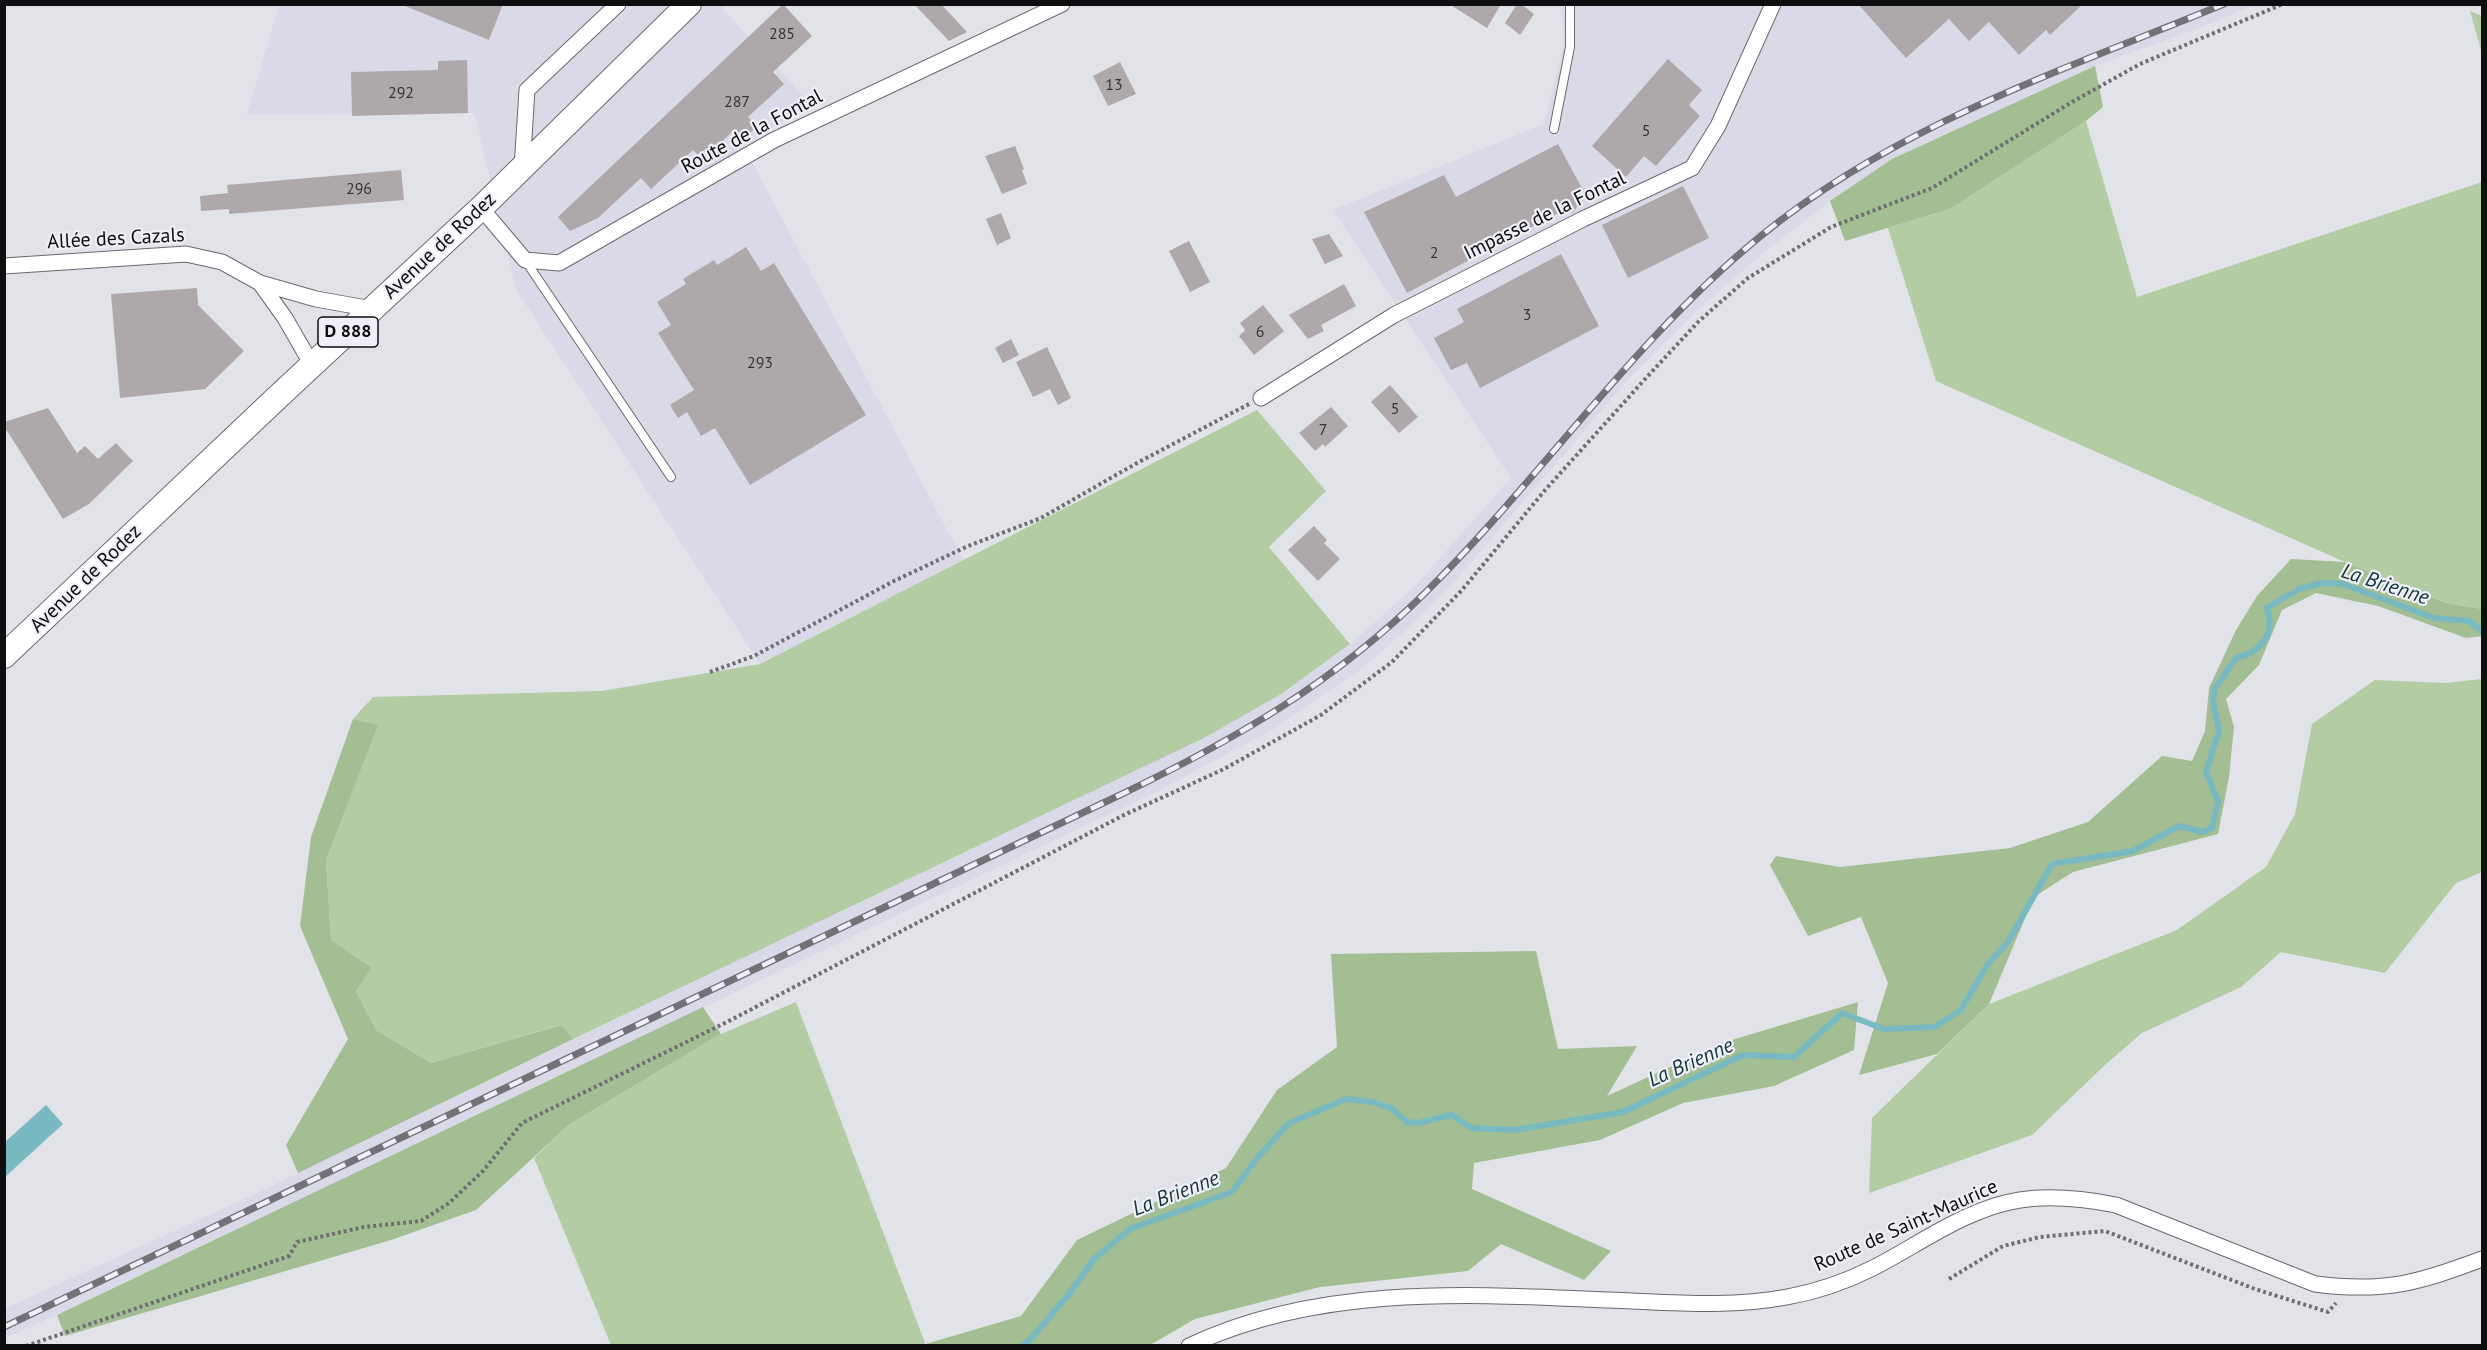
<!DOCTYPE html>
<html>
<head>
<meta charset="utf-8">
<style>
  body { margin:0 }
  #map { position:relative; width:2487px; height:1350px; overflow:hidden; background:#e2e2e9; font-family:"PT Sans",sans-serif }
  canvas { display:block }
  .frame { position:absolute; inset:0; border:6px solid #0e0e10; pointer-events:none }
</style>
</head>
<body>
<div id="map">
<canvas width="2487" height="1350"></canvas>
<div class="frame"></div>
</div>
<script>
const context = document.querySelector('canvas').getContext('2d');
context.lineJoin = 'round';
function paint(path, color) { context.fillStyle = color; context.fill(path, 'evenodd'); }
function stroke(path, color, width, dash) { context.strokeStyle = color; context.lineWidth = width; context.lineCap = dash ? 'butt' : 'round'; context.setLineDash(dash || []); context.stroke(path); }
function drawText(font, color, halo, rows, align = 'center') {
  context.font = font + ' "PT Sans",sans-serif'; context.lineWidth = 4.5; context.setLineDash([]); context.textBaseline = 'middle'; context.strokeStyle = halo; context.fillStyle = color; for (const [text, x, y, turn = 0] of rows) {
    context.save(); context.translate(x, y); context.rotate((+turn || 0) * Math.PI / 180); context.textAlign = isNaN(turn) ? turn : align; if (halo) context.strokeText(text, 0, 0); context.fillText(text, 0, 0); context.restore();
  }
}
paint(new Path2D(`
  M279,5h449l-5,4 89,96 -69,40 220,415 -203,104 -243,-373 -43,-178 -227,2z
  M1561,5h693l-52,22 -107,39 -203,93 -62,42 -63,49 -71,61 -68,69 -173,201 -39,40 -52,46 -89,61 -115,62 -1103,525 -52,23 -1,-29 251,-115 318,-155 631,-301 77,-44 70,-50 67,-61 93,-105 -178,-268 211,-86 20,-80z`), '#d9d9e8');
paint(new Path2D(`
  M2470,11l12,5v38z
  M2086,121l51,176 345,-115v427l-34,-6 -103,-41 -409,-181 -48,-153 62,-19z
  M1257,410l69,81 -57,56 81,97 -69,50 -77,44 -631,301 -13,-14 -129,38 -55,-33 -20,-39 16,-23 -41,-27 -5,-81 51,-134 -24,-7 20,-22 229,-6 158,-27z
  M2482,679v193l-26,11 -71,90 -104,-21 -40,35 -99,46 -36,31 -74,71 -163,58 3,-75 117,-114 188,-74 89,-63 29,-53 17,-90 63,-44 70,3z
  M796,1002l129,341 -3,3 -311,-1 -77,-187 36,-34 151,-90z`), '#b3cca4');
paint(new Path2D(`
  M2095,66l8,41 -17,14 -136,88 -105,32 -15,-40 62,-42z
  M2291,559l54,3 102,41 35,6v27l-16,2 -88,-32 -62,-13 -34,17 -23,55 -33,34 8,28 -5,50 -11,57 -145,38 -39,25 -45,107 -52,50 -78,21 29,-92 -27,-66 -53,19 -38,-71 6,-9 64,11 170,-19 78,-26 74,-66 30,5 13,-30 4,-43 27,-58 21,-34z
  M353,719l25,6 -52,135 5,80 41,28 -16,23 20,39 55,33 130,-38 12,14 -275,134 -12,-28 62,-106 -48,-113 11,-89z
  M1536,951l22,98 79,-3 -30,50 115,-53 136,-41 -4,48 -80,36 -91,17 -83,37 -126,23 -2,26 139,62 -27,29 -83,-36 -33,27 -148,16 -125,32 -45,26h-228l99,-29 56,-76 149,-72 51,-78 60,-43 -6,-93z
  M703,1007l18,27 -151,90 -94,86 -85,30 -326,96 -8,-21z`), '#a3be93');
paint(new Path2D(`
  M46,1105l17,19 -58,53v-35z`), '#79b9c1');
stroke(new Path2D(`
  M1021,1346l8,-5 40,-47 25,-35 36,-30 102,-37 26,-35 31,-34 57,-24 26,3 19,6 16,14 11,1 34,-8 19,13 44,2 108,-18 120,-57 51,2 48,-44 42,16 50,-2 26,-16 28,-47 20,-22 44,-78 81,-13 46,-25 24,6 9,-4 6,-27 -12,-29 13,-41 -6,-30 2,-13 21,-30c25,-6 40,-24 31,-50l32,-19 23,-6 21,1 91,34 35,3 13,10`), '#79b9c1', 6);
paint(new Path2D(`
  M400,4h103l-14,36z
  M783,4l29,32 -39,36 11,12 -36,33 9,9 -13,13 -9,-10 -32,31 -10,-10 -42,39 -10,-11 -43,40 -28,13 -12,-14z
  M914,4h27l26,28 -18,9z
  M1449,4h52l-14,24z
  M1517,4h4l13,10 -14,21 -15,-12z
  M1858,4h225l-33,31 -4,-5 -27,25 -30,-33 -20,19 -20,-22 -43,39z
  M1668,59l34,31 -13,15 11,11 -44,50 -12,-10 -18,21 -34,-31z
  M467,60l1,53 -116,3 -1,-44 87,-2v-9z
  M1120,62l16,32 -28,12 -15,-30z
  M1558,144l27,50 -12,19 -9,-3 -157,83 -43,-81 80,-37 12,22z
  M1015,146l9,23 -2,1 5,14 -25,10 -17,-38z
  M401,170l3,30 -175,14v-5l-28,2 -1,-15 28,-3 -1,-8z
  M1683,186l26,52 -81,40 -26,-53z
  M1001,213l10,25 -14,7 -11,-26z
  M1329,234l14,22 -18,8 -13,-25z
  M1189,241l21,41 -20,10 -21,-41z
  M746,247l15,24 13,-8 92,152 -116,70 -35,-57 -14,8 -14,-24 -9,6 -8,-13 24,-15 -36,-57 13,-8 -14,-23 29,-18 -3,-5 31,-19 3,5z
  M1561,254l38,72 -119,62 -13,-25 -16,7 -17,-32 30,-16 -7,-13z
  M1344,284l12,22 -35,19 3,6 -16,8 -19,-24z
  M197,288l1,17 46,46 -39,38 -85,9 -9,-104z
  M1263,305l21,26 -30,24 -15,-19 6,-6 -5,-7z
  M1011,339l8,16 -16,8 -8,-15z
  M1047,347l24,51 -13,7 -8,-16 -17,8 -17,-35z
  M1390,385l28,32 -19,16 -28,-31z
  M1331,407l17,19 -23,21 -2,-3 -8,7 -16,-18z
  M48,408l29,45 8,-7 13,13 18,-16 17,18 -44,43 -26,15 -59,-93v-4z
  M1314,526l13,14 -3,3 16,16 -22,22 -30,-31z`), '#afa8ab');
const lane = new Path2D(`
  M1554,129l16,-82v-43
  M525,260l146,217`);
const street = new Path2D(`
  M522,168l5,-78 91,-86
  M481,208l44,52 34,3 215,-123 288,-136
  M4,266l182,-12 36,8 38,21 56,16 56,10
  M260,283l25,35 27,47
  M1261,398l133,-83 189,-96 109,-51 26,-42 55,-122
  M1189,1346c130,-62 281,-52 420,-46 59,2 120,8 178,-3 28,-5 60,-16 86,-29 47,-24 94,-60 147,-68 32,-5 65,-1 96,5l199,79c70,9 103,-1 167,-25`);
const primary = new Path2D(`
  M4,656l278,-263 199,-185 208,-204`);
stroke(lane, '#696970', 10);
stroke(street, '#696970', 17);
stroke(primary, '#696970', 26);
stroke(new Path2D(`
  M710,672l44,-16 140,-75 74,-35 73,-28 96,-55 112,-59
  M1949,1279l54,-33 37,-9 65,-6 150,58 73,23 8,-9
  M26,1346l263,-90 8,-14 67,-15 57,-6 28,-18 34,-32 39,-48 205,-101 397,-207 100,-46 97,-54 71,-53 70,-72 84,-101 100,-111 53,-57 49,-43 83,-51 101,-39 140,-86 68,-38 143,-60`), '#6f6f73', 4, [3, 3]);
stroke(lane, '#fff', 8);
stroke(street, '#fff', 15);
stroke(primary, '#fff', 24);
const rail = new Path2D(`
  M4,1327l1118,-533c114,-55 213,-112 304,-202 116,-115 208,-253 336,-357 136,-111 302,-165 462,-231`);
stroke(rail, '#727276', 7);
stroke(rail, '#efeff7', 4.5, [14]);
drawText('16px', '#363437', null, [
  ["285",782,34],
  ["13",1114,85],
  ["292",401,93],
  ["287",737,102],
  ["5",1646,131],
  ["296",359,189],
  ["2",1434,253],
  ["3",1527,315],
  ["6",1260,332],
  ["293",760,363],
  ["5",1395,409],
  ["7",1323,430]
]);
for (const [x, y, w] of [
  [348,332,60]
]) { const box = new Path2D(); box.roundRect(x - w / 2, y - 15, w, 30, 4.5); context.fillStyle = '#efeff7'; context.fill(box); stroke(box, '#0e0e10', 1.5); }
drawText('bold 18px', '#0e0e10', null, [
  ["D 888",348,332]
]);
drawText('20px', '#0e0e10', '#efeff7', [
  ["Route de la Fontal",752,132,-28],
  ["Impasse de la Fontal",1545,216,-26],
  ["Allée des Cazals",116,239,-3],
  ["Avenue de Rodez",440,246,-43],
  ["Avenue de Rodez",86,579,-44],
  ["Route de Saint-Maurice",1906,1226,-24]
]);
drawText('italic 21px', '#143538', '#efeff7', [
  ["La Brienne",2385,585,18],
  ["La Brienne",1691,1063,-24],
  ["La Brienne",1176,1194,-21]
]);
</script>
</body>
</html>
